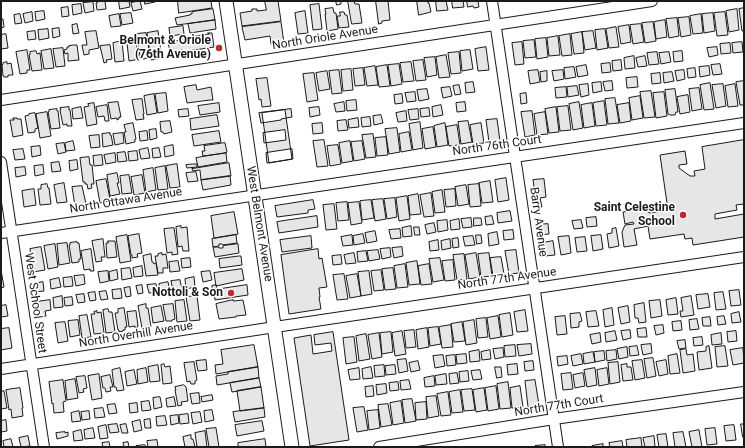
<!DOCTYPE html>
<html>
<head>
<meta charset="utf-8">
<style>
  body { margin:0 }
  #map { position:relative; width:745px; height:448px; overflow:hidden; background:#fff; font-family:Roboto,sans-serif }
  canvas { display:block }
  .frame { position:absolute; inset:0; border:2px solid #1a1a1a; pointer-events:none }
</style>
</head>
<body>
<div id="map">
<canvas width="745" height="448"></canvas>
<div class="frame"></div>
</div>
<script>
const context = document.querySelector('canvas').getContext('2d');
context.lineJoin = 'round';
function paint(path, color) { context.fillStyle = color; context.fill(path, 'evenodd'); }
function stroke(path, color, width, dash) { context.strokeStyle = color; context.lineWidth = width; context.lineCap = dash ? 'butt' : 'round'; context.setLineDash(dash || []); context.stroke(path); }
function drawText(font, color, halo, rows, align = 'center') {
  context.font = font + ' Roboto,sans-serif'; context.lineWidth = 3; context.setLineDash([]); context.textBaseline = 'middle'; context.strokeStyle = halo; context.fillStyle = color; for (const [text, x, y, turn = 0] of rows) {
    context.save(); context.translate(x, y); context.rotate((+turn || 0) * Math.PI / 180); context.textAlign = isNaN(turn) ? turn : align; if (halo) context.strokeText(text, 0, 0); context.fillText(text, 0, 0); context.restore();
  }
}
const building = new Path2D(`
  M97,1h8l1,8 -9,1 -1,-7h1z
  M119,1h10l1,6 -10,2z
  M140,1l2,8 -9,2 -2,-8z
  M145,1h10v1l-10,2z
  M178,1h33l1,7 -33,5z
  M265,1h13l3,20 -39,5 -2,-13 12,-2v-2h5v2l9,-1z
  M336,1h5v3l-4,1z
  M348,1h6l1,3h4l3,19 -10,1z
  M376,1h12l2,19 -8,1v2l-3,1z
  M417,1h11v2h1l2,9 -12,3z
  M436,1h10l2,9 -11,1z
  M452,1h11l1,6 -11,1z
  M467,1h11l1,6 -5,1 -1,-2 -5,1z
  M93,2l1,9 -9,2 -2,-10z
  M81,4l1,9 -9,2 -1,-10z
  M319,4l3,25 -9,1 -3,-25z
  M68,7l1,9 -7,1 -1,-9z
  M333,8l1,5h2l2,16 -11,2 -2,-17h1l-1,-5z
  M744,8v23h-2l-3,-22z
  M213,9l2,11 -38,5 -2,-7 15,-3v-1h2v-2z
  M737,9l2,21 -10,2 -3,-21z
  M44,11l1,8 -9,2 -1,-9z
  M305,11l3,22 -10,1 -3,-21z
  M32,12l1,9 -8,2 -2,-9z
  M340,12h4l1,3h2l2,12 -10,1 -2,-12h3z
  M725,12l3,23 -11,1 -3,-23z
  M131,13l2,10 -11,2 -2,-11z
  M713,13l2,18 -11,2 -2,-19z
  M20,14l2,9 -7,1 -1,-9z
  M119,14l2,12 -10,1 -2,-11z
  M701,14l2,19 -10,1 -3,-18z
  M689,17l2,18 -10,2 -3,-19z
  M677,18l2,18 -10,2 -3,-19z
  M1,19h2l1,8 -3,1z
  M215,20l1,9 -26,4 -2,-9z
  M665,20l2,17 -11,2 -2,-17z
  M281,22l3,21 -13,1 -1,-8 -25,4 -3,-13z
  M653,22l3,19 -11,2 -3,-20z
  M77,24l2,9 -6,1 -1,-9z
  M641,24l3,18 -11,2 -3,-19z
  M629,25l2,17 -10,2 -3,-17z
  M183,26l1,8 -14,2 -1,-8z
  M616,27l3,20 -10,1 -3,-19z
  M59,28l1,8 -7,2 -1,-9z
  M48,29l1,9 -10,2 -1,-10z
  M605,29l3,19 -11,2 -2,-20z
  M35,31l1,8 -8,1 -1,-8z
  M96,31l3,17 -10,2v4l-5,1 -2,-10h5l-2,-13z
  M158,31l4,27 -11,2 -4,-27z
  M593,31l3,17 -11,2 -3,-18z
  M582,32l2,21 -10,1 -3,-20z
  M146,33l4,22h-2l1,3 -6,1v-3l-3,1 -3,-23z
  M208,33h4l2,14 -32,5v-2l-12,2 -2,-10 14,-2v-2l27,-4z
  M6,34l2,14 -7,1v-14z
  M570,34l2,21 -10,1 -3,-20z
  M558,36l2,19 -11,1 -2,-18z
  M546,38l2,19 -11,2 -2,-20z
  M534,40l2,17 -11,1 -2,-17z
  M122,41l2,20 -9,1 -2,-19z
  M136,42l3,17 -10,2 -2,-18z
  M522,42l2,22 -9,1 -3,-22z
  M742,42l1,10 -10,1 -1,-10z
  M730,43l1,10 -10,1 -1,-10z
  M74,45h3l2,15 -11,1v-8l-3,1 -1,-4 3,-1v-2h2v-1z
  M110,45l2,14 -6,1 1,2 -3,1 -4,-17z
  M486,47l3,23 -11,1 -3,-22z
  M717,47l1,8 -9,2 -2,-9z
  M63,48l2,18 -9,1 -3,-18z
  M51,49l3,19 -10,1 -3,-18z
  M27,50l3,20h-3v3l-7,1 -4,-22z
  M470,50l3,19 -11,2 -2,-20z
  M36,51l1,3 3,-1 2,17 -10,1 -3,-16h1v-3z
  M682,51l1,10 -9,1 -1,-10z
  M459,52l2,21 -10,1 -3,-21z
  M657,52l2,12 -10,1 -2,-12z
  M669,52l2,10 -10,2 -2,-11z
  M446,55l4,22 -11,1 -3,-21z
  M634,56l1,12 -10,1 -1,-11z
  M645,56l2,10 -9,1 -2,-9z
  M435,57l2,18 -10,2 -3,-19z
  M423,60l3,20 -10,1 -3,-20z
  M621,60l1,10 -9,1 -1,-10z
  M7,62v2l4,-1 2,12h-5v2h-4v-1h-1l-1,-11 1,-1v-1z
  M411,62l3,19 -11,1 -3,-19z
  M610,63l1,9 -9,1 -1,-9z
  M399,64l3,20 -11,2 -3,-21z
  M720,64l2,10 -9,1 -2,-10z
  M387,65l3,21 -11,1 -3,-20z
  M586,65l2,10 -10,2 -2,-10z
  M375,66l3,19 -11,1 -3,-18z
  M709,66l1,9 -10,2 -1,-10z
  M574,67l2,10 -11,2 -1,-11z
  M363,68l2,17 -10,1 -2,-17z
  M695,68l1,9 -8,1 -1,-9z
  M351,69l2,21 -10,1 -2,-21z
  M339,70l3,23 -10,1 -3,-23z
  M538,70l2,12 -10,2 -2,-13z
  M563,70l1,9 -10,2 -2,-10z
  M684,70l1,9 -8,2 -2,-10z
  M327,71l3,18 -11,2 -3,-18z
  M547,71v10l-6,1 -1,-10z
  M672,72l2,9 -10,2 -1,-10z
  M314,73l4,27 -11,2 -4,-28z
  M660,73l1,10 -9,1 -1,-10z
  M637,77l1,10 -11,1 -1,-10z
  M267,78l4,28 -9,1 -1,-8 -2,1 -3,-21z
  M612,81l1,9 -8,1 -2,-9z
  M744,81v24h-4l-4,-23z
  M473,82l2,10 -9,1 -1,-10z
  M601,82l1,9 -9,2 -1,-10z
  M710,83l4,26 -10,1 -4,-25z
  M588,84l1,11 -8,2 -2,-12z
  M723,84l3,22 -10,2 -4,-23z
  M735,84l3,22 -10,1 -3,-21z
  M196,85l1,5 14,-3 2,13h-3l-23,3 -3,-16z
  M459,85l2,9 -6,1 -2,-9z
  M577,86l2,9 -11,2 -1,-10z
  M450,87l2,9 -9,2 -2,-10z
  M566,87l1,10 -11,1 -1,-10z
  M699,88l3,21 -10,2 -3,-22z
  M427,89l2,10 -10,2 -2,-11z
  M675,89l3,23h-2l-1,3h-5l-2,-1 -3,-24z
  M651,91l4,26 -11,1 -4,-26z
  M415,92l1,9 -9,1 -2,-9z
  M664,92l3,24 -11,2 -3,-25z
  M166,93l2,18 -10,2 -3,-19z
  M526,93l1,10 -6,1 -1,-10z
  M154,94l3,19 -10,2 -3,-19z
  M402,94l1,9 -8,1 -1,-9z
  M688,95l2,17 -10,2 -3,-17z
  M640,96l3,22 -11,2 -3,-22z
  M615,98l4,25 -11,1 -3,-25z
  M142,99l2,15h-1l1,5 -8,1 -4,-20z
  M356,100l1,10 -10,1 -1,-10z
  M604,101l3,24 -11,1 -3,-23z
  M118,102l3,15h-2v2l-2,1v-2l-6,1 -3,-16z
  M344,102l1,9 -9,1 -2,-8z
  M465,102l1,9 -9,1 -1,-9z
  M579,102l4,26 -10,2 -4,-26z
  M94,103l3,21 -10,2 -3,-19 5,-1 -1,-2z
  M219,103l1,9 -20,3 -2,-9z
  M592,103l3,23 -11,2 -3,-23z
  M629,103l2,18 -11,2 -3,-18z
  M107,105l2,16h-4l-1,-5 -6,1 -2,-10z
  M441,105l2,10 -10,2 -1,-10z
  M568,106l3,24 -11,1 -3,-24z
  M69,107v3h1l2,16h-5v-2l-4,1 -3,-15h1l-1,-2z
  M81,107l2,11 -10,1 -1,-10z
  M319,107l1,8 -10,2 -1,-9z
  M556,107l3,25 -10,1 -4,-24z
  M429,108l1,8 -9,1 -1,-8z
  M57,109v2h1l2,17 -9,1 -3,-17h1v-2z
  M188,109l1,7 -10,1 -1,-7z
  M291,109l1,8 -11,2v1l-20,3 -2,-10z
  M418,109l1,10 -9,1 -2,-10z
  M285,110l7,49 -23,4 -7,-50z
  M406,111l1,10 -9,1 -2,-9z
  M532,111l3,24 -10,2 -4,-25z
  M47,112l4,24 -11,2 -4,-24z
  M545,112l3,22 -11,1 -3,-21z
  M35,113l3,15 -3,1v3l-7,1 -3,-17 4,-1v-1z
  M217,115l2,11 -28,4 -1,-11z
  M381,115l2,8 -9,2 -1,-9z
  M370,117l1,9 -9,1 -1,-9z
  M13,118h4v1h4l2,16 -10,2 -3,-17h4z
  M358,118l1,9 -10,1 -1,-8z
  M497,119l3,22 -11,1 -3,-22z
  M346,120l2,10 -10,1 -1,-10z
  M170,121l2,11 -8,2 -1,-2h-2l-1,-10z
  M468,121l4,21 -11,2 -3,-22z
  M420,122l3,26 -10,2 -4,-26z
  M133,123l3,16h-1v3l-9,2 -2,-12h2l-2,-7z
  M322,123l1,10 -10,1 -1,-10z
  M445,123l3,22 -11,2 -3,-21z
  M481,123l3,20 -11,1 -3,-19z
  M457,125l3,20 -11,1 -3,-19z
  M433,127l3,20 -11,2 -3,-20z
  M397,128l3,24 -11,2 -4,-25z
  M156,129l1,9 -7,2 -1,-10z
  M285,130l1,10 -22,3 -1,-10z
  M147,131l1,9 -8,1 -1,-9z
  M219,131l2,11 -27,4 -2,-11z
  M409,132l3,18 -11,2 -2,-18z
  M110,133v2h1l2,10 -10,2 -1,-13z
  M123,133l1,10 -9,2 -2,-11z
  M373,134l3,23 -10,1 -4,-23z
  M99,135l1,12 -9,1 -2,-12z
  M386,137l2,18 -11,1 -2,-18z
  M324,140l4,26 -11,1 -4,-26z
  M744,140v64l-8,1 1,5 -22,4v5l29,-5v23l-51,8 -1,-7 -7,1 -1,-5 -34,5 -2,-13 -14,3 3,16 -13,2 -2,-15 3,-7 9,-1 -1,-2 -8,2 -2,-12 19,-3 8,4 18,-3 -8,-55 25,-4 2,13 -8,1v3l11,8h5l-1,-5 11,-2 -3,-22z
  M73,141l2,9 -9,1 -1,-8z
  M350,141l3,20 -11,2 -3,-20z
  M362,141l3,18 -11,2 -3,-19z
  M64,143l2,9 -8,2 -2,-10z
  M225,143l2,9 -1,1 -23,3 -1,-5h3l-1,-5z
  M173,145l1,10 -9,2 -1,-10z
  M338,145l3,19 -11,2 -3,-20z
  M40,146l1,9 -9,2 -1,-10z
  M148,148l2,10 -9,1 -2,-9z
  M159,148l2,9 -8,1 -1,-9z
  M23,149l2,10 -10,1 -2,-10z
  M292,149l1,10 -26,4 -1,-10z
  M137,151l1,9 -9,1 -1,-9z
  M125,152l2,9 -9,1 -1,-9z
  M115,153l1,9 -10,2 -2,-9z
  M226,153l1,9 -29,5 -2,-9z
  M102,155l1,10 -9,1 -1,-10z
  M89,157l1,8h2l2,19h-3l1,4 -4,1 -1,-5h-2v-2h-2l-3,-24z
  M77,160l1,9 -8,2 -1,-10z
  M59,162l2,9 -9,1 -1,-9z
  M229,163l2,13 -30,4 -1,-10 -7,1 -1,-2z
  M177,164l3,23 -10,1 -4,-22z
  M193,164h4v3l-10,1 -1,-3z
  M43,165l1,9 -9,2 -1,-10z
  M165,166l3,23 -10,1 -3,-22z
  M25,167l1,8 -10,2 -1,-9z
  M153,168l3,22 -10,2 -3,-22z
  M196,172l2,9 -10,1 -2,-9z
  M117,173l2,10h-2l3,11 -10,2 -3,-21z
  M129,175l3,18 -10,1 -2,-18z
  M142,175l3,18 -11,2 -3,-18z
  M230,176l1,9 -28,5 -2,-10z
  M506,178l3,22 -11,2 -3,-22z
  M106,179l4,20 -1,2 -9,2 -4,-22z
  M544,179l2,18 -6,1 2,9h-5l-4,-27z
  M490,181l3,21 -11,1 -3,-20z
  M64,183l3,19 -10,1 -3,-18z
  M47,184l1,4h1l2,16 -11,1 -2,-16h3v-4z
  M479,184l2,22 -11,1 -2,-22z
  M466,185l3,19 -11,2 -3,-19z
  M82,186l4,18 -11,2 -3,-19z
  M34,189l2,16 -12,2 -2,-16z
  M455,189l1,17 -10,1 -2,-17z
  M442,190l3,22 -10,1 -3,-21z
  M431,193l3,23 -10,1 -4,-22z
  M418,194l3,20 -11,1 -2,-19z
  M407,196l3,23 -11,2 -3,-23z
  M395,198l2,19 -10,2 -3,-20z
  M383,199l3,20 -11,2 -3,-21z
  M313,200l2,9 -7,1v3l-31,4 -2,-11z
  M371,200l3,18 -12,2 -2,-19z
  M347,202l2,18 -11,1 -2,-18z
  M359,202l3,21 -11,2 -3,-22z
  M334,204l3,25 -11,1 -3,-25z
  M510,211l2,10 -14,2 -1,-10z
  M234,212l4,22 -24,4 -3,-22z
  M317,216l1,11 -39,6 -2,-11z
  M492,216l2,8 -8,1 -1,-8z
  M596,217l1,9 -10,1 -1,-9z
  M471,218l1,9 -9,1 -2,-9z
  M474,218h7l1,7 -8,1z
  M459,219l1,10 -9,1 -1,-9z
  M447,220l1,10 -10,2 -1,-11z
  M581,220l2,8 -9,1 -2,-8z
  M434,223l2,9 -9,2 -2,-9z
  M548,224l1,10 -10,1 -2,-10z
  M181,226v2l6,-1 2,24h-6l-1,-5 -4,1 -2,-20z
  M411,226l1,10 -9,1 -1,-9z
  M414,227h5l1,8h-5z
  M174,228l4,26 -6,1v-3l-5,1 -3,-24z
  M616,228l3,18 -10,2 -2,-14 5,-1v-4z
  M400,229l1,9 -10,1 -2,-9z
  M513,230l1,9 -10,1 -1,-9z
  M375,231l2,10 -10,2 -2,-10z
  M497,232l2,12 -10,2 -1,-12z
  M139,234l3,19 -5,1 1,3 -6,1v-3h-1l-3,-19z
  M363,234l2,9 -11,2 -1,-9z
  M127,235l4,26 -11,2 -4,-26z
  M236,235l1,8 -14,2 -1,-1h-3v2l-6,1 -1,-8z
  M352,235l1,10 -10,1 -2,-9z
  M476,235h5l1,8 -5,1z
  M601,235l2,14 -10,2 -2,-15z
  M311,236l1,12 -30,4 -2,-12z
  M473,236l2,9 -10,1 -2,-9z
  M569,236l2,17 -10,2 -3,-18z
  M585,237l2,14 -10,1 -2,-14z
  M458,238l1,9 -6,1 -1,-9z
  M103,239l2,18h-4l1,4 -6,1 -4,-21z
  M450,239l1,9 -9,2 -1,-9z
  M438,240l1,10 -9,1 -1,-9z
  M108,241h7l2,16 -10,1 -1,-15h2z
  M553,241l2,14 -10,1 -2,-13z
  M77,242v1h2l2,16h-2v3l-7,1 -3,-18h1v-2z
  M67,243l3,20 -11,2 -2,-21z
  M55,244l3,23 -10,2 -4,-23z
  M238,244l1,9 -24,4 -2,-10h6v1h4v-2z
  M41,247l4,23 -12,2 -3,-23z
  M402,247l1,9 -9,2 -2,-10z
  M390,248l1,9 -9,2 -2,-10z
  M91,249l3,22h-4v-2l-6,1 -3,-19z
  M318,249l1,10 3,-1 5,29 -8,1 1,9h-1l2,12 -32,5 -8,-59z
  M378,250l2,9 -11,2 -2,-10z
  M516,250l3,23 -10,1 -4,-23z
  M366,251l2,10 -10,1 -1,-10z
  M162,253v2l4,-1 2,14h-5v5h-5l-3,-17h3v-2z
  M354,253l2,10 -10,1 -2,-9z
  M476,253l4,24 -11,2 -4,-24z
  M489,253l3,23 -11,1 -3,-23z
  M151,254l1,8h1l1,2 2,-1 2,12 -12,1 -3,-20z
  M464,254l3,25 -10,1 -4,-25z
  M341,255l1,9 -9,1 -1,-9z
  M239,256h2l1,9 -22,3 -1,-9z
  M501,257l3,17 -11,2 -3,-18z
  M190,258l1,9 -9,1 -1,-9z
  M440,258l4,22 -11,2 -4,-23z
  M453,260l2,20 -10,1 -3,-20z
  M178,261l2,10 -10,1 -1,-10z
  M417,261l3,23 -11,1 -3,-22z
  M405,264l3,23 -11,1 -3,-22z
  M429,264l3,20 -11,1 -3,-19z
  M142,266l1,10 -9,1 -1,-9z
  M130,268l2,10 -10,2 -1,-11z
  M393,268l3,21 -11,1 -3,-21z
  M242,269l2,11 -28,6 -2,-13z
  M1,270l3,17 -3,1z
  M117,270l1,9 -8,2 -1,-9z
  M381,270l3,20 -10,1 -3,-20z
  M108,271l1,10 -9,2 -2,-11z
  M210,271l2,9 -9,2 -2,-10z
  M369,271l3,23 -11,2 -3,-24z
  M344,274l4,25 -11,1 -4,-25z
  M357,274l4,22 -11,2 -4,-22z
  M84,275l1,9 -9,2 -2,-10z
  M72,277l1,9 -9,1 -1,-9z
  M194,277l1,10 -9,2 -1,-10z
  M59,278l2,9 -10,2 -1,-9z
  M180,280l2,9 -9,1 -2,-9z
  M43,282l1,9 -10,1 -1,-8z
  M168,282l2,9 -9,2 -2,-9z
  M156,284l2,8 -9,1 -2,-8z
  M142,285l1,8 -5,1 -2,-8z
  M216,285l1,4 -5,1v-4z
  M247,285l1,10 -33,5 -1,-10z
  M130,287l1,9 -5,1 -2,-9z
  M121,289l1,9 -9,1 -1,-9z
  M739,290l2,15 -10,1 -2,-15z
  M106,291l2,8 -7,1 -2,-8z
  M95,292l1,8 -6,1 -2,-8z
  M723,292l3,17 -10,1 -2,-17z
  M84,294l1,8 -7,1 -2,-8z
  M708,294l2,13 -12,2 -2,-14z
  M62,296l1,11 -9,1 -1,-10z
  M197,296l3,24 -10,1 -4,-24z
  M691,296l3,19 -13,2 -1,-6h3l-2,-13z
  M72,297l1,8 -8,1 -1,-8z
  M676,298l2,16 -10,1 -2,-15z
  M50,300l1,10 -6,1 1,5 -6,1v-4l-2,1 -2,-12z
  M184,300l3,21 -10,1 -2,-21z
  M233,300v1l10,-1 3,15 -10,1v1l-17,2 -3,-15z
  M660,300l2,16 -11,2 -2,-17z
  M644,303l2,19 -7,1 -1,-5h-3l-1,-13z
  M146,304v4h2l3,19 -9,1 -4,-22z
  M173,304l2,15 -3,1v1h-6l-3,-16z
  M6,305l2,11 -7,1v-11z
  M161,306l3,15 -11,2 -2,-15z
  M628,306l2,16 -9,2 -3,-16z
  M124,308l3,19h-2v3h-2v1l-4,1v-2h-1l-3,-17h3v-4z
  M612,308l2,17 -9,2 -2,-17z
  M108,309l1,3h3l3,20 -9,1 -3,-23z
  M525,310l3,21 -11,1 -3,-20z
  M97,311v2l4,-1 3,21 -10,1 -3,-20h4l-1,-2z
  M136,311l2,15h-1l1,1 -3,1v-2l-6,1 -2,-15z
  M596,311l3,15 -11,1 -2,-15z
  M739,312l2,10 -9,1 -1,-9z
  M510,313l3,22 -11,2 -3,-22z
  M580,313l2,8 -3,1v5l-8,1 -1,-14z
  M87,315l4,22 -9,1 -3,-22z
  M498,316l3,21 -11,2 -3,-21z
  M565,316l2,18 -10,1 -2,-18z
  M724,316l2,8 -8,1 -1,-8z
  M710,317l1,9h-8l-1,-8z
  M486,318l2,19 -10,1 -2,-19z
  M697,319l2,10 -9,1 -1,-10z
  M78,320l2,15 -10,2 -2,-16z
  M474,320l3,23 -11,2 -3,-23z
  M681,321l1,9 -9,1 -1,-9z
  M65,322l3,19 -10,2 -3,-20z
  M462,322l3,19 -11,1 -3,-18z
  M451,325l2,22 -11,1 -3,-21z
  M663,325l1,8 -8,2 -2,-9z
  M438,327l3,17 -11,2 -2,-18z
  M9,328l3,20 -11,2v-21z
  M427,328l2,19 -11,2 -2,-19z
  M646,328l1,9h-9l-1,-8z
  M414,330l2,17 -10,1 -2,-17z
  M630,330l1,8 -8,2 -2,-9z
  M402,331l4,23 -11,2 -3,-23z
  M615,331l2,9 -11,2 -1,-9z
  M736,331l1,10 -9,1 -1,-10z
  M333,332l16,108 -39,6 -16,-108 17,-3 2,19 19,-3 -1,-8 -16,2 -1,-10z
  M391,332l2,20 -11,2 -2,-21z
  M379,333l3,24 -10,2 -4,-24z
  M600,333l1,9 -9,2 -2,-9z
  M721,333l1,11 -10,1 -1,-10z
  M366,334l4,25 -11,2 -3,-25z
  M354,337l3,25 -11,2 -3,-26z
  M702,337l1,8 -9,1 -1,-8z
  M685,340l1,8 -7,1 -2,-8z
  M531,344l1,10 -13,2 -2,-11z
  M651,344l1,9 -9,2 -2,-10z
  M254,345l4,22 -42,7 -1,-9 8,-1 -2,-14z
  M515,345l1,11 -11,1 -1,-11z
  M637,346l2,9 -9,1 -1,-9z
  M709,346l3,22 -13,2 -2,-18 9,-1v-4z
  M725,346l3,20 -11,1 -2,-20z
  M627,347l1,10 -9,2 -2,-10z
  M503,348l1,9 -9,2 -2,-10z
  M743,348l1,15 -11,2 -3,-15z
  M686,349l1,6 6,-1 2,17 -12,2 -3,-23z
  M479,350l1,11 -10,1 -1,-10z
  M490,350l1,9 -9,1 -1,-8z
  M616,350l1,9 -10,2 -1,-10z
  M604,351l1,9 -10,2 -1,-10z
  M593,352l2,10 -11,2 -1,-10z
  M466,354l1,9 -10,1 -1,-9z
  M581,354l2,10 -10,2 -2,-10z
  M677,354l3,19 -10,1 -2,-18z
  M443,355l2,11 -10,2 -2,-12z
  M455,355l1,10 -9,1 -1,-10z
  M567,356l1,8 -10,2 -1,-9z
  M653,358l3,18 -9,2 -3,-19z
  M406,359l2,12 -9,2 -2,-13z
  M206,360l1,10 -9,1 -2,-10z
  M642,360l3,18 -10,2 -3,-19z
  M666,360l2,14 -9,2 -3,-14z
  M418,361l2,9 -9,2 -2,-9z
  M533,361l1,9 -9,1 -1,-9z
  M194,362l3,18 -2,1v3h-4l-1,-3 -3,1 -3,-19z
  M618,362l2,20 -10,2 -2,-21z
  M164,364l1,3 5,-1 2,17 -9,1 -2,-19z
  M517,364l1,10 -10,1 -1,-10z
  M627,364v3h4l2,13 -10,1 -2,-16z
  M158,365l2,16 -10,1 -2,-15z
  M384,365l1,11 -10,1 -1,-11z
  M395,365l1,9 -10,1 -1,-9z
  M258,367l1,11 -42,7 -1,-9 12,-2v-2z
  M371,367l2,11 -10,1 -1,-10z
  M495,367h6l1,10 -5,1z
  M120,368l4,22 -7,1 -1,-4h-2l-2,-17z
  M146,368l2,14 -10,2 -1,-14z
  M359,368l1,11 -10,1 -2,-10z
  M595,368l2,17 -10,2 -3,-17z
  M607,368l2,16 -10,2 -2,-16z
  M134,370l3,14 -10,2 -2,-14z
  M480,370l2,9 -9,1 -2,-9z
  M468,371l1,10 -9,1 -1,-10z
  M457,373l2,10 -9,1 -1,-10z
  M571,373l2,16 -10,1 -2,-16z
  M583,373l2,13 -10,2 -2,-13z
  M99,374l3,24 -10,2 -4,-24z
  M446,374l1,10 -11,1 -1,-9z
  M110,375l3,12h-3l1,4 -5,1 -1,-4h-2l-2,-11z
  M85,376l2,12 -4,1 1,3 -5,1 -3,-16z
  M434,376l1,10 -10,1 -1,-9z
  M259,378l2,9 -29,5 -2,-9z
  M75,379l3,19 -11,2 -2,-19z
  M63,380l3,21 -3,1 1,10 -10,1 -1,-10 -1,1 -3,-22z
  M409,380l2,9 -10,1 -1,-9z
  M535,380l4,25 -11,2 -3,-26z
  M398,382l1,8 -9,1 -1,-8z
  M508,382l3,26 -11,1 -3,-25z
  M386,384l1,9 -10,2 -1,-10z
  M184,385l2,2 2,14 -7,1 1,3 -4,1 -3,-16h1l-1,-3z
  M373,386l1,10 -8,1 -1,-10z
  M496,386l3,23 -11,2 -3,-23z
  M520,386l3,21 -11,1 -2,-20z
  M261,387l3,21 -24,3 -3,-20z
  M20,388l3,20h-1l1,8 -11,2 -1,-9 -2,1 -3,-20z
  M484,388l3,22 -11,2 -3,-22z
  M472,389l3,21 -11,1 -3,-21z
  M460,390l3,22 -11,1 -3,-21z
  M4,391l3,17 -6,1v-17z
  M448,392l3,23 -10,1 -4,-22z
  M199,393l1,10 -8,1 -2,-10z
  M212,395l1,5 -11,2 -1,-5z
  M436,396l3,20 -11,2 -2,-21z
  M160,397l2,10 -8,2 -1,-11z
  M174,397l2,9 -9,1 -1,-8z
  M412,399l4,22 -11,2 -3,-23z
  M149,401l2,9 -9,1 -1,-9z
  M401,401l3,22 -11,2 -3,-22z
  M426,402l1,17 -11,1 -1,-17z
  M137,403l1,9 -8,1 -1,-9z
  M115,404l2,9 -8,1 -2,-9z
  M388,404l4,21 -11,2 -3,-22z
  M364,407l4,23 -11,2 -4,-24z
  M103,408l2,9 -10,1 -1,-9z
  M264,408l1,9 -30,5 -2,-10z
  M212,410l2,10 -9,2 -1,-11z
  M378,410l2,18 -11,2 -2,-19z
  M79,411l2,10 -9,1 -1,-9z
  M89,411l1,8 -8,1 -1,-8z
  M200,412l2,10 -9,2 -2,-11z
  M188,414l1,9 -9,1 -1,-9z
  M178,415l1,8 -8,2 -1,-9z
  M165,416l2,9 -10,1 -1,-9z
  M150,419l1,9h-6l-1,-8z
  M6,420l1,11 -6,1v-11z
  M140,420l2,10 -8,2 -2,-10z
  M262,421l2,10 -27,5 -2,-11z
  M117,424l2,8 -9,1 -2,-8z
  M126,424l2,9h-6l-2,-8z
  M741,424h3v13h-1z
  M106,425l2,13 -8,1 -2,-12z
  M734,425l2,15 -10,1 -2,-15z
  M93,428l2,10 -10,1 -1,-9z
  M216,428l3,19h-10l-3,-18z
  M715,428l2,16 -10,1 -2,-16z
  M81,430l2,10 -9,1 -1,-9z
  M699,430l3,17h-10l-3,-15z
  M205,431l2,16h-10l-2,-14z
  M65,432v1l3,-1v4l-11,3 -1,-6z
  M683,432l3,15h-11l-2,-14z
  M666,434l2,13h-9l-2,-12z
  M191,435v4h2l2,8h-10l-2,-10z
  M28,436l2,10 -9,1 -2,-9z
  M654,436l1,11h-10l-2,-9z
  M641,438l1,9h-15l-1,-7z
  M11,439l2,8h-9l-1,-6z
  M265,439l1,8h-28v-4z
  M157,440l1,7h-10l-1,-6z
  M622,441l1,6h-13l-1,-4z
  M109,442l1,5h-7l-1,-4z
  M128,442l1,5h-5l-1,-4z
  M603,444v3h-11v-1z
  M145,445l1,2h-10v-1z
  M545,445v2h-10v-1z`);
paint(building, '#e6e6e6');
stroke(building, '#1a1a1a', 1);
const minor = new Path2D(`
  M492,1l66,446
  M1,100l651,-99
  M1,162l43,285
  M1,233l743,-110
  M1,369l274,-42 469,-70
  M379,447l175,-28 190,-27`);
const major = new Path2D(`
  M226,1l66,446`);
stroke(minor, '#1a1a1a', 12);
stroke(major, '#1a1a1a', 15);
stroke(minor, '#fff', 10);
stroke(major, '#fff', 13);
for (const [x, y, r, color] of [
  [219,48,4,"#c62828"],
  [683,215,4,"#c62828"],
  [231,293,4,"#c62828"]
]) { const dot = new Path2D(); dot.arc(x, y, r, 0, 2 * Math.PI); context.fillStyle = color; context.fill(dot); stroke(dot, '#fff', 1.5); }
drawText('12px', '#1a1a1a', '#fff', [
  ["North Oriole Avenue",325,38,-9],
  ["North 76th Court",497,146,-8],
  ["North Ottawa Avenue",126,201,-9],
  ["Barry Avenue",538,222,82],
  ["West Belmont Avenue",259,224,81],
  ["North 77th Avenue",507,279,-8],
  ["West School Street",35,303,82],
  ["North Overhill Avenue",136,335,-9],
  ["North 77th Court",559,406,-9]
]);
drawText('bold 12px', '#1a1a1a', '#fff', [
  ["Belmont & Oriole",211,41],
  ["(76th Avenue)",211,55],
  ["Saint Celestine",675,208],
  ["School",675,222],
  ["Nottoli & Son",223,293]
], 'right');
</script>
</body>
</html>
